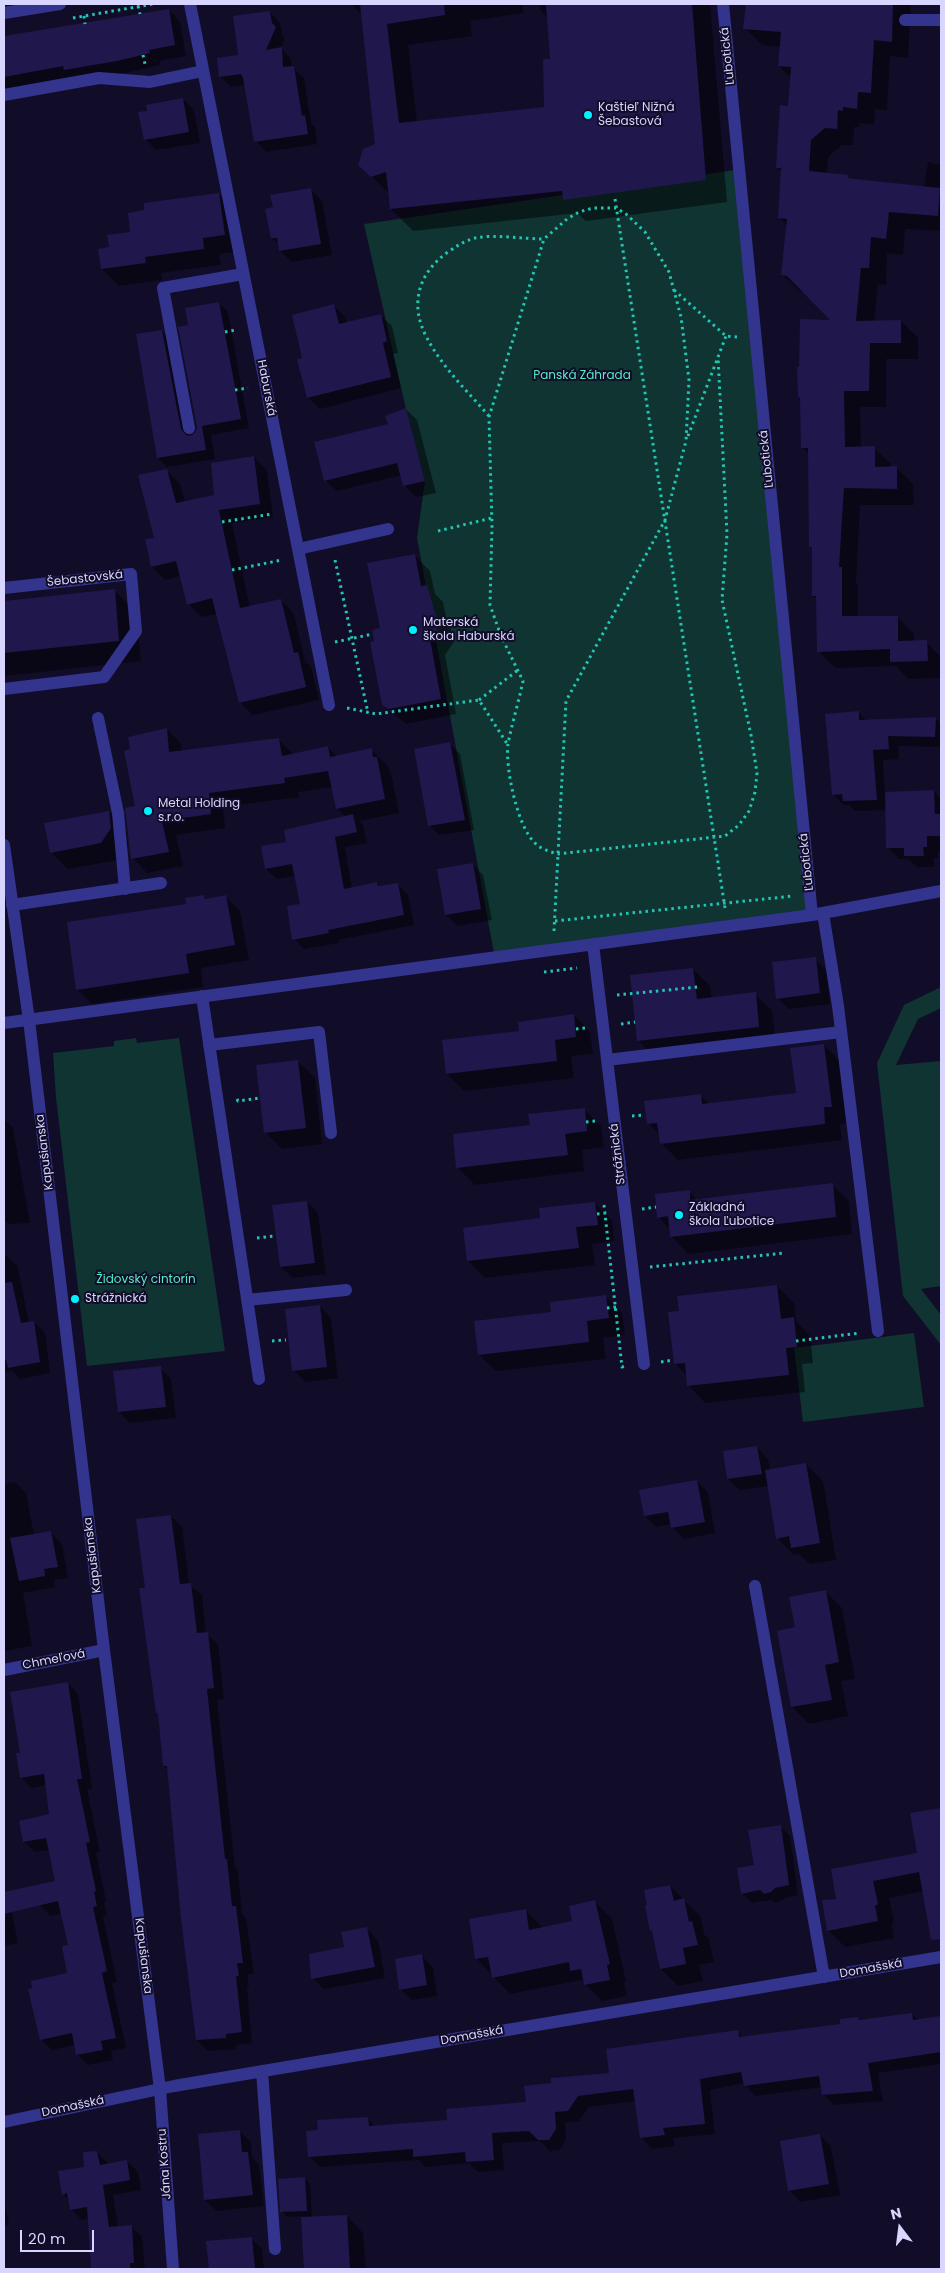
<!DOCTYPE html>
<html>
<head>
<meta charset="utf-8">
<style>
  body { margin:0 }
  #map { position:relative; width:945px; height:2273px; overflow:hidden; background:#110d29; font-family:Poppins,sans-serif }
  canvas { display:block }
  .frame { position:absolute; inset:0; border:5px solid #d8d5ff; pointer-events:none }
  .north { position:absolute; left:875px; top:2203px; width:50px; height:50px; -webkit-text-stroke:4px #110d29; paint-order:stroke; rotate:345deg; font-size:14px; font-weight:700; line-height:20px; text-align:center; color:#d8d5ff }
  .north::after { content:''; display:block; margin:auto; width:18px; height:22px; background:#d8d5ff; clip-path:polygon(50% 0,100% 100%,50% 72%,0 100%) }
  .scale { position:absolute; left:20px; top:2230px; width:74px; height:22px; box-sizing:border-box; border:2px solid #d8d5ff; border-top:0; padding-left:6px; font-size:15px; line-height:18px; white-space:nowrap; color:#d8d5ff; -webkit-text-stroke:4px #110d29; paint-order:stroke }
</style>
</head>
<body>
<div id="map">
<canvas width="945" height="2273"></canvas>
<div class="frame"></div>
<div class="north">N</div>
<div class="scale">20 m</div>
</div>
<script>
const context = document.querySelector('canvas').getContext('2d');
context.lineJoin = 'round';
function paint(path, color) { context.fillStyle = color; context.fill(path, 'evenodd'); }
function stroke(path, color, width, dash) { context.strokeStyle = color; context.lineWidth = width; context.lineCap = dash ? 'butt' : 'round'; context.setLineDash(dash || []); context.stroke(path); }
function drawText(font, color, halo, rows, align = 'center') {
  context.font = font + ' Poppins,sans-serif'; context.lineWidth = 4; context.setLineDash([]); context.textBaseline = 'middle'; context.strokeStyle = halo; context.fillStyle = color; for (const [text, x, y, turn = 0] of rows) {
    context.save(); context.translate(x, y); context.rotate((+turn || 0) * Math.PI / 180); context.textAlign = isNaN(turn) ? turn : align; if (halo) context.strokeText(text, 0, 0); context.fillText(text, 0, 0); context.restore();
  }
}
paint(new Path2D(`
  M742,169l69,746 -317,38 -77,-415 8,-57 -20,-76 -41,-181z
  M941,987v21l-23,11 -22,46 45,-4v225l-20,3 20,26v30l-38,-49 -26,-233 27,-58z
  M136,1038l1,5 42,-5 46,313 -138,15 -31,-269 -3,-44 61,-7v-5z
  M914,1333l10,74 -121,15 -9,-74z`), '#0f3431');
paint(new Path2D(`
  M351,4h172v9l-53,8 2,15 -64,9 9,77 128,-14 7,-48 -3,-41 -9,-9 -1,-6h171l17,198 -141,19 -9,-8 -164,18 -22,-22 -1,-15 -30,-29 17,-20 -15,-130z
  M747,4h164l-3,54 -18,-2 -3,54 -12,-1 -1,16 -14,-2 -1,4h-5l-1,18h-11l-14,12 -1,17 20,3 3,2 74,9 4,-26 13,3v66l-36,-2 -2,26 -16,-2 -1,32 -8,-1 -4,38 27,-1 17,17v21h-32v48h-26l1,41h13l17,16v3h5l17,17 1,21h-54l-4,78 2,2v32h39l17,17v8h12l15,15v21l-33,1 -12,-13 -61,2 -17,-17v-51l-5,-4v-47l-2,-3 -2,-92 -7,-7 -1,-48 -2,-3 34,-75 -28,-29 -6,-1 -17,-17 6,-48 -8,-8 2,-46 -5,-4 12,-61 3,-28 -13,-13 2,-19 -19,-2 -17,-17z
  M912,4h29v1z
  M169,10l11,12 6,34 -26,5v4l-31,7 -125,22v-56z
  M270,12l10,11 2,11 3,4 -4,10 10,11 1,8 12,11 7,45 4,4 2,17 -51,8 -10,-11 -11,-56 -14,2 -11,-11 20,-20z
  M183,99l11,11 6,33 -44,7 -11,-11 3,-27z
  M311,190l11,11 10,54 -40,7 -12,-11 -1,-6 -7,-7 2,-30z
  M219,194l17,17 5,40 -22,3 2,11 -60,8 1,7 -43,6 -17,-17 -2,-19 10,-2 22,-15z
  M219,303l9,9 21,116 -38,7 4,24 -48,8 -9,-9 4,-127 9,9 18,97h2l7,-5v-6l-9,-100z
  M334,306l11,11 2,6 33,-8 12,11 6,27 -5,1 8,34 -81,21 -12,-11 -9,-38 5,-1z
  M406,409l11,11 19,73 -20,4 -11,-11 -3,-11 -65,16 -12,-11z
  M254,457l13,14 6,46 -41,6 18,85 31,-8 13,14 11,47 6,6 8,33 -66,15 -13,-13 -23,-88 -15,3 -14,-13 -7,-28 -16,4 -13,-13 15,-96 13,13 5,18 31,-6z
  M414,555l16,16 5,23 8,8 4,21 3,3 4,16 -9,13 11,59 -50,10 -23,-20 -8,-62z
  M114,590l22,22 5,49 -137,15v-74z
  M858,712l9,9 69,-3 5,6v23l-43,-1 1,13 -16,1 2,33 49,-2 7,8v52h-3v7h-4v9h-17l-9,-8h-9l-11,-12 -1,-37 -32,1 -6,-6h-6l-10,-11z
  M167,729l14,15 1,8 97,-12 15,15 34,-8 9,10 34,-7 15,14 5,9 8,40 -40,8 4,4 4,18 -22,4 7,42 25,-6 4,4 16,-3 11,11 6,30 -76,15 1,3 -35,6 -10,-10 7,-34 -6,-29 -18,3 -11,-10 22,-26 57,-26 -8,-9 -4,-21 -35,5 1,5 -76,10 2,21 -49,7 7,31 -36,7 -14,-15 4,-51z
  M450,744l10,10 14,76 -35,5 -9,-10z
  M109,812l17,17 2,16 -10,15 -50,9 -17,-16z
  M472,864l11,11 9,45 -34,6 -12,-11z
  M203,896l4,3 18,-3 15,15 9,49 -48,8 2,19 -111,17 -15,-15 111,-84z
  M815,959l11,11 4,34 -41,5 -12,-11z
  M693,969l17,17 2,13 43,-5 17,17 4,32 -121,15 -16,-17z
  M574,1015l16,17 3,22 -22,2 3,22 -110,13 -17,-17 -3,-32 76,-10z
  M824,1045l17,17 7,61 -8,1 2,16 -164,20 -17,-17 -1,-7 -12,-13 52,-28 9,9 88,-10z
  M298,1061l17,17 7,66 -40,5 -17,-17z
  M584,1109l17,17 3,21 -22,3 2,21 -109,14 -17,-17 73,-42z
  M4,1119l9,9 17,95 -22,1 -4,-4z
  M832,1185l17,16 3,33 -164,20 -16,-17 -1,-7 -13,-13 31,-25 9,9z
  M307,1202l11,11 8,61 -33,4 -12,-11z
  M595,1203l17,17 2,21 -22,3 3,21 -110,13 -17,-17 73,-42z
  M4,1254l13,11 12,58 5,-1 11,11 5,40 -30,6 -8,-8 -8,1z
  M777,1286l17,17 2,18 14,15 3,27 -11,1 3,28 -100,11 -16,-17 -2,-10 -12,-13 5,-51z
  M605,1296l17,17 3,22 -22,3 3,21 -110,12 -17,-16 73,-42z
  M320,1306l11,12 7,60 -33,4 -11,-12z
  M160,1368l11,11 5,39 -46,5 -11,-11z
  M757,1447l11,12 2,11 36,-6 17,17 13,79 -26,4 -11,-10 -5,1 -17,-17 -9,-52 -28,4 -12,-11 -4,-27z
  M697,1481l11,12 7,40 -31,6 -12,-12v-3l-16,3 -11,-11z
  M15,1482l11,11 8,42 16,-3 12,12 6,34 -14,2 1,7 -32,6 9,53 -28,5v-167z
  M171,1516l11,11 7,57 13,11 4,39 12,10 6,55 -7,1 18,168 3,3 4,43 4,4 8,56h-7l2,12 -2,1 5,56 -16,2v4l-28,2 -11,-11 -14,-121 -14,-149 -5,-4 -5,-52 -2,-2 -10,-123z
  M825,1591l17,17 13,71 -14,2 7,35 -39,8 -17,-17 4,-79z
  M68,1683l10,11 14,95h-5l13,63 -4,1 10,48 -2,1 3,14 -4,1 14,65 -5,1 14,65 -15,3 2,9 -25,5 -10,-10 -3,-10 -23,5 -11,-11 28,-65v-28l-7,-33 -11,3 -11,-11 17,-23 -7,-32 -15,2 -11,-10 -4,-20 30,-7 -3,-30 -16,3 -10,-11 1,-23z
  M941,1809v131l-2,-2 -15,-47 -35,7 5,23 -2,3 2,14 -49,9 -17,-17 10,-30 81,-46 -7,-40z
  M780,1826l10,10 8,59 -13,3 -4,3 -6,2 -4,-3 -19,3 -10,-10 13,-27z
  M670,1886l31,31 3,17 5,5 5,23 -15,3 4,16 -25,5 -17,-17 -7,-35 -3,-3z
  M595,1902l17,17 14,62 -2,1 3,14 -25,5 -21,-21 -71,14 -33,-35 -6,-39 54,-10 17,17 32,-5z
  M4,1905l8,8 6,30 -14,3z
  M367,1929l11,11 7,38 -61,11 -11,-11z
  M421,1955l12,12 4,29 -25,4 -12,-11z
  M912,2014l6,6 23,-3v47l-63,9 5,28 -49,4 -11,-11 -1,-7 -67,9 -11,-13 -34,7 5,44 -42,4 2,8 -23,3 -10,-11 -6,-37 -47,6 -10,14 -14,2 1,17 -6,10 -10,1 -10,-10 -38,2 2,27 -26,2 -9,-9 -44,4 -6,-7 -99,7 -11,-11 10,-25 49,-12 8,8 72,-6 79,-18 26,-19 57,-10 127,-43 7,7 98,-13 16,-7 3,3z
  M239,2131l12,11 1,16 7,6 5,42 -47,5 -12,-11z
  M820,2135l11,12 9,48 -40,7 -11,-12z
  M97,2152l11,12 19,-3 11,11 3,18 -28,5 5,32 13,-1 11,11 3,32h-54l-2,-50 -7,1 -11,-11 -1,-8 -7,-7z
  M305,2179l5,5 2,34 35,-2 16,17 3,36h-61l-3,-53 -15,1 -5,-6z
  M4,2197l5,28 -5,1z
  M251,2238l11,11 2,20h-54l-2,-27z`), '#0007');
paint(new Path2D(`
  M360,4h84l1,11 -58,9 12,99 145,-16 -1,-48h7l-4,-55h146l14,176 -143,20 -1,-9 -172,18 -4,-37 -15,5 -13,-12 5,-16 12,-5z
  M746,4h147l-1,38 -18,-2 -3,53 -13,-1 -1,17 -14,-2v4l-5,-1 -1,19 -12,-1 -14,12 -2,31 39,4v3l16,2 76,8 -2,28 -49,-4 -3,27 -15,-2 -2,31h-8l-5,53 45,-1v23h-31l-1,48h-25l1,56 30,-1v21l22,-1v23l-53,-1 -5,79h3v49h56v25l29,-1 1,21 -38,1v-13l-73,3 -1,-56h-4v-49h-3l-1,-99h-7l-1,-51h-2l-1,-30h2l1,-48 30,1 -43,-44 -6,-1 6,-56 -9,-1 3,-50h-5l4,-63 8,1 3,-39 -13,-1 3,-34 -38,-3z
  M169,9l6,36 -26,5 1,3 -33,8 -53,9 -1,-4 -59,11v-41z
  M270,11l2,12 4,4 -10,23 16,-3 1,20 11,-1 8,50 3,-1 3,19 -54,8 -11,-64 -2,-4 -22,3 -2,-19 21,-3 -5,-39z
  M183,98l6,34 -45,8 -6,-28 9,-1 -1,-6z
  M311,188l10,56 -42,7 -2,-13h-6l-6,-29 8,-2 -3,-12z
  M219,193l6,42 -22,3 1,11 -59,8 1,6 -45,6 -3,-20 11,-2 -2,-12 23,-3 -2,-19 16,-3v-7z
  M219,302l22,117 -39,7 4,24 -49,8 -21,-124 26,-4 19,99 5,6 5,1 5,-5 1,-4 -19,-100 10,-2 -3,-17z
  M334,304l5,20 42,-10 6,27 -4,2 8,34 -84,21 -10,-39 5,-1 -10,-43z
  M406,408l19,73 -22,5 -6,-23 -73,18 -10,-39 74,-18 -3,-8z
  M254,456l6,48 -41,6 21,98 41,-9 13,54 4,-1 8,35 -67,16 -27,-105 -25,7 -11,-44 -25,6 -6,-28 9,-1 -16,-63 29,-6 9,34 38,-8 -3,-32z
  M415,554l6,32 6,-1 12,41 -9,13 11,60 -52,10 -7,-4 -12,-63 4,-1 -2,-11 8,-2 -13,-65z
  M115,589l4,52 -115,12v-52z
  M859,711v9l77,-3 -1,20 -47,-1 1,13 -16,1 4,50 -34,1 -1,-7 -10,1 -7,-81z
  M167,728l2,24 110,-14 3,18 46,-10 2,11 42,-9 1,9h4l8,42 -49,10 -8,-38 -44,7 1,5 -76,10 2,21 -49,7 7,31 -38,7 -6,-51 10,-2 -11,-55 6,-2 -2,-12z
  M450,742l15,78 -37,6 -14,-77z
  M934,790l1,24h6v22h-14v11h-4l1,9h-20v-8h-18l-1,-56z
  M109,811l2,17 -10,15 -51,10 -6,-30z
  M353,814l4,18 -22,5 9,52 33,-7 1,4 20,-3 6,32 -76,15 1,3 -37,7 -5,-34 13,-2 -8,-40 -27,5 -4,-23 25,-4 -2,-12z
  M473,863l8,46 -36,6 -8,-46z
  M204,895l1,4 21,-4 9,50 -49,9 3,19 -113,17 -9,-68 119,-18 -1,-6z
  M816,957l4,36 -44,6 -4,-37z
  M693,968l4,31 59,-7 3,35 -122,14 -7,-66z
  M574,1014l2,23 -21,3 2,21 -111,13 -4,-34 77,-9 -1,-9z
  M824,1044l8,63h-8l1,17 -165,20 -3,-21 -10,1 -3,-23 57,-7 1,10 94,-11 -6,-45z
  M298,1060l8,68 -42,5 -8,-68z
  M585,1108l2,23 -22,3 3,21 -112,13 -3,-34 77,-9 -2,-11z
  M833,1183l3,34 -166,20 -2,-21 -11,2 -2,-24 35,-4v10z
  M307,1201l8,62 -35,4 -8,-62z
  M595,1202l3,23 -22,2 3,21 -112,13 -4,-33 77,-10 -1,-10z
  M12,1282l9,41 13,-2 6,41 -32,6 -2,-8h-2v-77z
  M777,1285l4,34 13,-2 3,30 -11,1 3,27 -102,11 -2,-23 -11,1 -6,-52 11,-1 -2,-15z
  M606,1295l3,23 -22,3 2,21 -111,13 -4,-34 77,-9 -1,-10z
  M320,1305l7,62 -35,4 -7,-62z
  M161,1366l5,41 -48,5 -5,-41z
  M757,1446l5,28 -35,5 -4,-28z
  M806,1463l14,80 -29,5 -2,-12 -13,3 -11,-69z
  M697,1480l8,42 -34,6 -3,-16 -24,4 -5,-26z
  M171,1515l9,69 11,-1 6,50 11,-1 6,56 -7,1 18,170h2l5,47h4l7,57h-6l2,13h-3l6,56 -16,2v4l-30,2 -15,-121 -14,-153h-4l-5,-53h-2l-17,-125h6l-9,-69z
  M51,1531l7,36 -14,2 1,7 -26,5 -9,-43z
  M826,1590l13,72 -14,3 7,35 -41,7 -14,-76 18,-4 -6,-30z
  M68,1682l14,97h-5l13,63 -4,1 10,48 -2,1 3,14 -4,1 14,64 -5,2 14,65 -15,3 2,9 -27,5 -4,-22 -32,7 -12,-51 4,-1 -1,-7 36,-8 -5,-27 6,-1 -10,-44 -54,13v-22l51,-11 -9,-43 -23,4 -4,-21 30,-7 -5,-40 -24,4 -4,-25h4l-10,-61z
  M941,1808v131l-10,1 -12,-68 -46,9 5,23 -3,2 3,15 -51,10 -5,-31 14,-1 -5,-30 86,-16 -7,-40z
  M781,1825l8,60 -14,3 -4,4 -7,2 -4,-4 -19,4 -4,-26 17,-3 -6,-35z
  M670,1885l4,16 10,-3 5,24 3,-1 6,24 -15,3 3,16 -26,5 -8,-38h-2l-5,-25 2,-1 -3,-15z
  M595,1900l15,64 -3,1 3,15 -26,5 -3,-16 -11,2 -1,-9 -77,16 -4,-21 -13,2 -6,-40 57,-10 3,21 43,-9 -3,-15z
  M367,1927l8,40 -64,12 -2,-25 35,-7 -3,-15z
  M422,1954l5,31 -28,5 -4,-31z
  M912,2013l1,7 28,-4v36l-73,11 5,28 -51,4 -3,-19 -75,10 -3,-14 -41,7 5,45 -42,4 2,7 -25,3 -7,-49 -55,7 -10,15 -13,1 1,17 -7,11h-11l-9,-9 -37,2 2,27 -28,2 -1,-10 -52,5v-8l-105,8 -2,-26 12,-1 -1,-10 51,-3 1,9 78,-6 -1,-11 80,-7 -2,-16 27,-3v-5l58,-5 -3,-24 132,-19 1,7 101,-13v-5l18,-2 1,3z
  M240,2130l2,22h6l5,43 -49,5 -6,-66z
  M820,2134l9,50 -41,7 -8,-50z
  M97,2151l3,14 27,-5 3,20 -27,5 6,42 23,-2 2,38h-4v6h-39l-4,-62 -17,3 -3,-17 -5,2 -4,-24 26,-4 -1,-15z
  M305,2177l2,34 -27,1 -2,-33z
  M347,2215l3,54h-46l-3,-52z
  M252,2237l3,32h-46l-3,-28z`), '#20174c');
stroke(new Path2D(`
  M138,6l2,8
  M84,16l1,8
  M73,18l80,-14
  M143,55l2,9
  M615,199l110,709
  M674,290l52,46 11,1
  M225,332l11,-2
  M235,390l13,-2
  M489,416c-21,-24 -47,-49 -62,-78 -18,-33 -9,-65 21,-86 9,-6 16,-11 27,-14 20,-4 48,1 69,1
  M688,436l38,-100
  M222,522l50,-8
  M438,531l54,-13
  M335,560l33,153
  M232,570l50,-10
  M335,642l38,-8
  M479,700l39,-30
  M347,708l29,6 103,-14 29,45
  M555,921l238,-25
  M554,931l12,-230 99,-181 21,-79 3,-61 -8,-63 -12,-45 -24,-40 -19,-18 -10,-6h-23l-14,4 -12,7 -23,20 -55,178 3,109 -2,79 11,31 22,45c-4,20 -11,42 -15,63 -3,23 9,81 26,98 6,7 15,9 23,12l168,-18 14,-11 10,-14 6,-19 2,-19 -6,-38 -29,-135 5,-66 -9,-177
  M544,972l33,-4
  M617,995l81,-8
  M621,1024l14,-2
  M576,1029l9,-1
  M237,1099l1,2 22,-3
  M632,1116l13,-1
  M586,1122l10,-1
  M604,1205l18,162 3,-1
  M642,1209l14,-2
  M597,1214l9,-1
  M257,1238l17,-2
  M650,1267l135,-14
  M607,1308l10,-1
  M272,1341l14,-1
  M796,1341l64,-8
  M661,1362l12,-2`), '#22c6b5', 3, [2.5, 4]);
stroke(new Path2D(`
  M190,4l139,701
  M723,4l89,911
  M4,13l56,-9
  M905,20h36
  M4,95l95,-17 51,4 53,-11
  M189,428l-26,-140 80,-14
  M298,549l90,-20
  M4,588l127,-14 5,57 -32,46 -100,12
  M98,718l20,95 7,76
  M4,845l25,175 75,630 56,439 13,180
  M12,905l149,-22
  M823,913l15,93 40,325
  M593,944l51,420
  M202,996l57,383
  M4,1023l808,-108 129,-24
  M209,1045l110,-13 12,101
  M607,1060l234,-28
  M247,1300l99,-10
  M755,1586l69,391
  M4,1670l100,-20
  M262,2071l13,178
  M4,2122l170,-36 767,-129`), '#33348d', 12);
for (const [x, y, r, color] of [
  [588,115,5,"#01f0ff"],
  [413,630,5,"#01f0ff"],
  [148,811,5,"#01f0ff"],
  [679,1215,5,"#01f0ff"],
  [75,1299,5,"#01f0ff"]
]) { const dot = new Path2D(); dot.arc(x, y, r, 0, 2 * Math.PI); context.fillStyle = color; context.fill(dot); stroke(dot, '#110d29', 2); }
drawText('12px', '#d8d5ff', '#110d29', [
  ["Ľubotická",728,56,-96],
  ["Haburská",266,388,79],
  ["Ľubotická",767,459,-96],
  ["Šebastovská",85,579,-6],
  ["Ľubotická",807,862,-96],
  ["Kapušianska",45,1152,-97],
  ["Strážnická",618,1154,-97],
  ["Kapušianska",93,1555,-97],
  ["Chmeľová",54,1660,-11],
  ["Kapušianska",143,1956,83],
  ["Domašská",871,1969,-10],
  ["Domašská",472,2036,-10],
  ["Domašská",73,2107,-12],
  ["Jána Kostru",165,2164,-94]
]);
drawText('12px', '#d8d5ff', '#110d29', [
  ["Kaštieľ Nižná",598,108],
  ["Šebastová",598,122],
  ["Materská",423,623],
  ["škola Haburská",423,637],
  ["Metal Holding",158,804],
  ["s.r.o.",158,818],
  ["Základná",689,1208],
  ["škola Ľubotice",689,1222],
  ["Strážnická",85,1299]
], 'left');
drawText('12px', '#54ecc0', '#110d29', [
  ["Panská Záhrada",582,376],
  ["Židovský cintorín",146,1280]
]);
</script>
</body>
</html>
